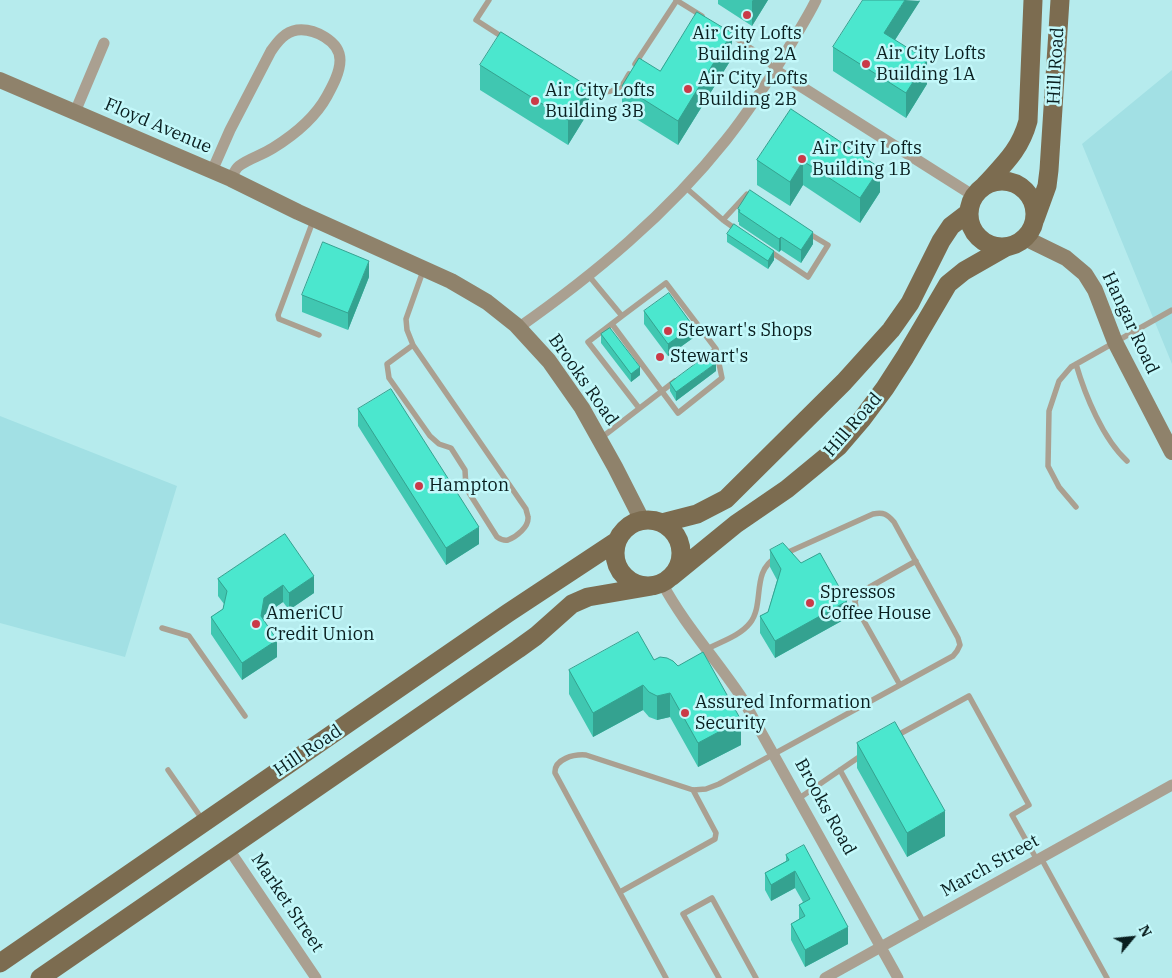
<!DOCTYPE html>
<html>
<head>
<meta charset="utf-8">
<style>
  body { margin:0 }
  #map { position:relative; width:1172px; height:978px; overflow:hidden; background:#b6ebed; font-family:"IBM Plex Serif",serif }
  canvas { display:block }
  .north { position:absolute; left:1107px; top:913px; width:50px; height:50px; -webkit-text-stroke:4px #c3f8fa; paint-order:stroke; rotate:62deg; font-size:14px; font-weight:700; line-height:20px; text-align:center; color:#091e1f }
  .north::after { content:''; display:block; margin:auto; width:18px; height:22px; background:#091e1f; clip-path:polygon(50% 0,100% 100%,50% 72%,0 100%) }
</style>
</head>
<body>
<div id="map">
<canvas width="1172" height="978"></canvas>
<div class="north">N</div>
</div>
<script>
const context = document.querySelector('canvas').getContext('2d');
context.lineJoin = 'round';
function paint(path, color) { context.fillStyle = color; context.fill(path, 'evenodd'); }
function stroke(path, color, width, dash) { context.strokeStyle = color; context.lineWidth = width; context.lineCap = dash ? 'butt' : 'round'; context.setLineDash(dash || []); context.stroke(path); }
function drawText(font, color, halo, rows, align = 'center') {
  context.font = font + ' "IBM Plex Serif",serif'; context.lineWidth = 5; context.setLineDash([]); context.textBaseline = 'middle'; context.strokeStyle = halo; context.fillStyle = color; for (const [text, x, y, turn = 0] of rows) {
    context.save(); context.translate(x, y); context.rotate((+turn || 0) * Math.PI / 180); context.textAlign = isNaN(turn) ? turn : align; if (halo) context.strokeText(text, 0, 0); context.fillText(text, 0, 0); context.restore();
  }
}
paint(new Path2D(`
  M1172,70v294l-90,-220z
  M0,416l177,70 -52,171 -125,-34z`), '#a2e0e4');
stroke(new Path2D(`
  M489,0l-13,20 28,18
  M676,0l26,16
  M726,32l34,22 15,16
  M635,64l42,-64
  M584,88c11,6 30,6 38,-3 3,-3 5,-8 7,-11
  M685,187l38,33 14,10
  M723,220l24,-26 6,4
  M313,221l-35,94 1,4 40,16
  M768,250l40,27 20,-32 -20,-12
  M589,276l33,40 44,-33 50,66 -12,9
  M622,316l-34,26 51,66
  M612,324l66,89 44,-35 -6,-29
  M413,345l-26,19 2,14 41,58 9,8 12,4 14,22 1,18 31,49c3,2 7,4 11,3 8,-3 21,-13 20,-23 0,-1 -2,-7 -2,-8l-113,-164 -6,-15 -1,-11 17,-48
  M1076,364c9,31 27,75 51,97
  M601,438l74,-57
  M1076,507l-17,-20 -11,-21 1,-55 10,-30 12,-14 101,-57
  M162,628l27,8 56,80
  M707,649c13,-7 33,-13 43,-26 15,-19 1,-52 26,-65
  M900,685l-44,-78 -1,-6 4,-8 57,-32
  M896,736l73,-40 60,109 -17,10 25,45
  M168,770l34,49
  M840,770l84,153
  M798,799l64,-44
  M1041,858l66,120
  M620,892l95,-53 1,-6 -23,-43
  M666,978l-111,-205c-1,-14 19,-19 31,-18l107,35 13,-1 13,-5 234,-128 4,-5 3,-6 -2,-7 -64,-116c-7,-8 -10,-10 -21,-8l-89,40
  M719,978l-36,-64 29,-16 44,80`), '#aaa091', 5.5);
stroke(new Path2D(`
  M775,70l199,126
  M75,112l29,-69
  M212,171l18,-41 41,-79c7,-10 14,-19 26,-21 17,-2 43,11 43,30 0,12 -7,25 -13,36 -12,22 -33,39 -54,52 -11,7 -25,11 -34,18 -4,3 -6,9 -8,13
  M518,328c77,-54 149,-114 208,-188 23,-29 43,-60 62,-91 9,-16 20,-32 28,-49
  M662,583c22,41 54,76 80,115l156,280
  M228,848l88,130
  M825,978l347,-193`), '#aaa091', 11);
stroke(new Path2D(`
  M0,80l231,99 67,33 153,69 36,21 29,23 33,36 33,47 33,59 27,53
  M1025,238l41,20 19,16 10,16 20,52 57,110`), '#8f826b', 16);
stroke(new Path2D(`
  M969 214a33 33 0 1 1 66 0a33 33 0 1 1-66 0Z
  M985,185c20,-22 35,-35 43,-64l5,-121
  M1035,219l12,-33 2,-16 11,-170
  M615 553a33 33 0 1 1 66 0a33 33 0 1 1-66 0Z
  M662,523l35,-9 29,-15 118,-117 47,-52 19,-27 31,-62 10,-15 17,-13
  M671,577l65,-53 51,-35 51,-42 24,-28 23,-31 20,-31 43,-73 16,-13 42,-24
  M0,963l508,-350 109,-72
  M40,978l478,-329 18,-13 36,-32 16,-7 64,-11`), '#7c6c50', 19);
paint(new Path2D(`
  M718,0h50l-16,26 -34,-22z
  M920,0l-25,40 32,44 -21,34 -73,-47v-24z
  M732,58l-54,87 -56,-35v-24l38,-15z
  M480,65l109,46 -21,34 -88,-55z
  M791,109l89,83 -20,31 -57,-38 -13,21 -33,-21v-25z
  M738,209l75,35 -12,19 -20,-13 -2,2 -40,-27v-3h-1z
  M727,234l47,26 -6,9 -41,-27z
  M369,277l-21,53 -46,-18v-17z
  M644,311l49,27 -25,18 -24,-32z
  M601,334l39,41 -9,7 -30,-39z
  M716,371l-40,30 -6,-10v-8z
  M358,409l121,135 -33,21 -88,-139z
  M285,534l29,59 -25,17 -6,-8 -19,13 -1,4 14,38 -35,23 -31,-46v-17l12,-8 1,-5 -6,-8v-17z
  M770,550l77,68 -72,40 -15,-25v-17l8,-4 9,-32 -7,-13z
  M654,660l87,85 -43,22 -28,-50 -13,3 -8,-3 -6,-7 -50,27 -24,-43v-24z
  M857,743l88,93 -38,21 -50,-89z
  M786,855l62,89 -43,23 -14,-27v-16l8,-5v-14l4,-3 -8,-14 -24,13 -6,-11v-17l21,-12z`), '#40c7b1');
paint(new Path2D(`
  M753,0h15l-16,26v-25z
  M905,0l15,1 -36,56v-24z
  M732,33v25l-54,87v-24z
  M927,60v24l-21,34v-25z
  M589,87v24l-21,34v-25z
  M803,161v24l-13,21v-24z
  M880,168v24l-20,31v-25z
  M813,232v12l-12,19v-13z
  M781,237v13l-2,2v-13z
  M774,251v9l-6,9v-8z
  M369,261v16l-21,53v-17z
  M693,326v12l-25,18v-12z
  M716,363v8l-40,30v-9z
  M640,367v8l-9,7v-8z
  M479,527v17l-33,21v-17z
  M314,576v17l-25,17v-17z
  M283,585v17l-19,13 -3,17v-16l3,-18z
  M847,601v17l-72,40v-17z
  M277,640v17l-35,23v-17z
  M643,685v25l-50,27v-24z
  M670,693v24l-13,3v-24z
  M741,720v25l-43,22v-24z
  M945,811v25l-38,21v-24z
  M795,871v17l-24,13v-16z
  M848,927v17l-43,23v-17z`), '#34a290');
const building = new Path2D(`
  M863,0h42l-21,33 43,27 -21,33 -73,-46z
  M697,12l35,21 -54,88 -56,-35 17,-28 21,13z
  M501,32l88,55 -21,33 -88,-55z
  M791,109l89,59 -20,30 -57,-37 -13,21 -33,-22z
  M750,190l63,42 -12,18 -20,-13 -2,2 -40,-27 1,-2 -2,-1z
  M734,224l40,27 -6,10 -41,-27z
  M323,242l46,19 -21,52 -46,-18z
  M669,293l24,33 -25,18 -24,-33z
  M610,328l30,39 -9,7 -30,-40z
  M709,354l7,9 -40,29 -6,-9z
  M391,389l88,138 -33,21 -88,-139z
  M285,534l29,42 -25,17 -6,-8 -19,13 -3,18 16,24 -35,23 -31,-46 12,-8 4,-18 -9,-12z
  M783,543l18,20 19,-10 27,48 -72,40 -15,-25 8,-4 13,-43 -11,-19z
  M638,632l16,28 6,-3 7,1 6,3 5,5 25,-14 38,68 -43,23 -28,-50 -13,3 -8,-4 -6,-7 -50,28 -24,-43z
  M895,722l50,89 -38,22 -50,-90z
  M804,845l44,82 -43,23 -14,-26 14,-8 -6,-11 11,-6 -15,-28 -24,14 -6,-12 24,-13 -3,-5z`);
paint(building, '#4be7ce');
stroke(building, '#34a290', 1);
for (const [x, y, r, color] of [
  [747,15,5,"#ca3a48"],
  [866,64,5,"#ca3a48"],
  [688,89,5,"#ca3a48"],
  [535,101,5,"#ca3a48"],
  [802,159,5,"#ca3a48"],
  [668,331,5,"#ca3a48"],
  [660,357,5,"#ca3a48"],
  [419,486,5,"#ca3a48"],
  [810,603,5,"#ca3a48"],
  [256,624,5,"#ca3a48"],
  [685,713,5,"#ca3a48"]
]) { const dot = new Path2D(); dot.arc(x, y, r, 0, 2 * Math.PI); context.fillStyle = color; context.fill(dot); stroke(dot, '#c3f8fa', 2); }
drawText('18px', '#091e1f', '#c3f8fa', [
  ["Air City Lofts",747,34,"center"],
  ["Building 2A",747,55,"center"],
  ["Air City Lofts",876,54],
  ["Building 1A",876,75],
  ["Air City Lofts",698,79],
  ["Building 2B",698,100],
  ["Air City Lofts",545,91],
  ["Building 3B",545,112],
  ["Air City Lofts",812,149],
  ["Building 1B",812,170],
  ["Stewart's Shops",678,331],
  ["Stewart's",670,357],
  ["Hampton",429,486],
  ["Spressos",820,593],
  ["Coffee House",820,614],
  ["AmeriCU",266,614],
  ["Credit Union",266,635],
  ["Assured Information",695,703],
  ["Security",695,724]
], 'left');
drawText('18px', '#091e1f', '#c3f8fa', [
  ["Hill Road",1056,66,-87],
  ["Floyd Avenue",158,126,23],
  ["Hangar Road",1130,323,65],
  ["Brooks Road",583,380,55],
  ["Hill Road",853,425,-49],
  ["Hill Road",308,751,-34],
  ["Brooks Road",825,807,61],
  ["March Street",990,866,-29],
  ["Market Street",287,903,56]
]);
</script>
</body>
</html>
